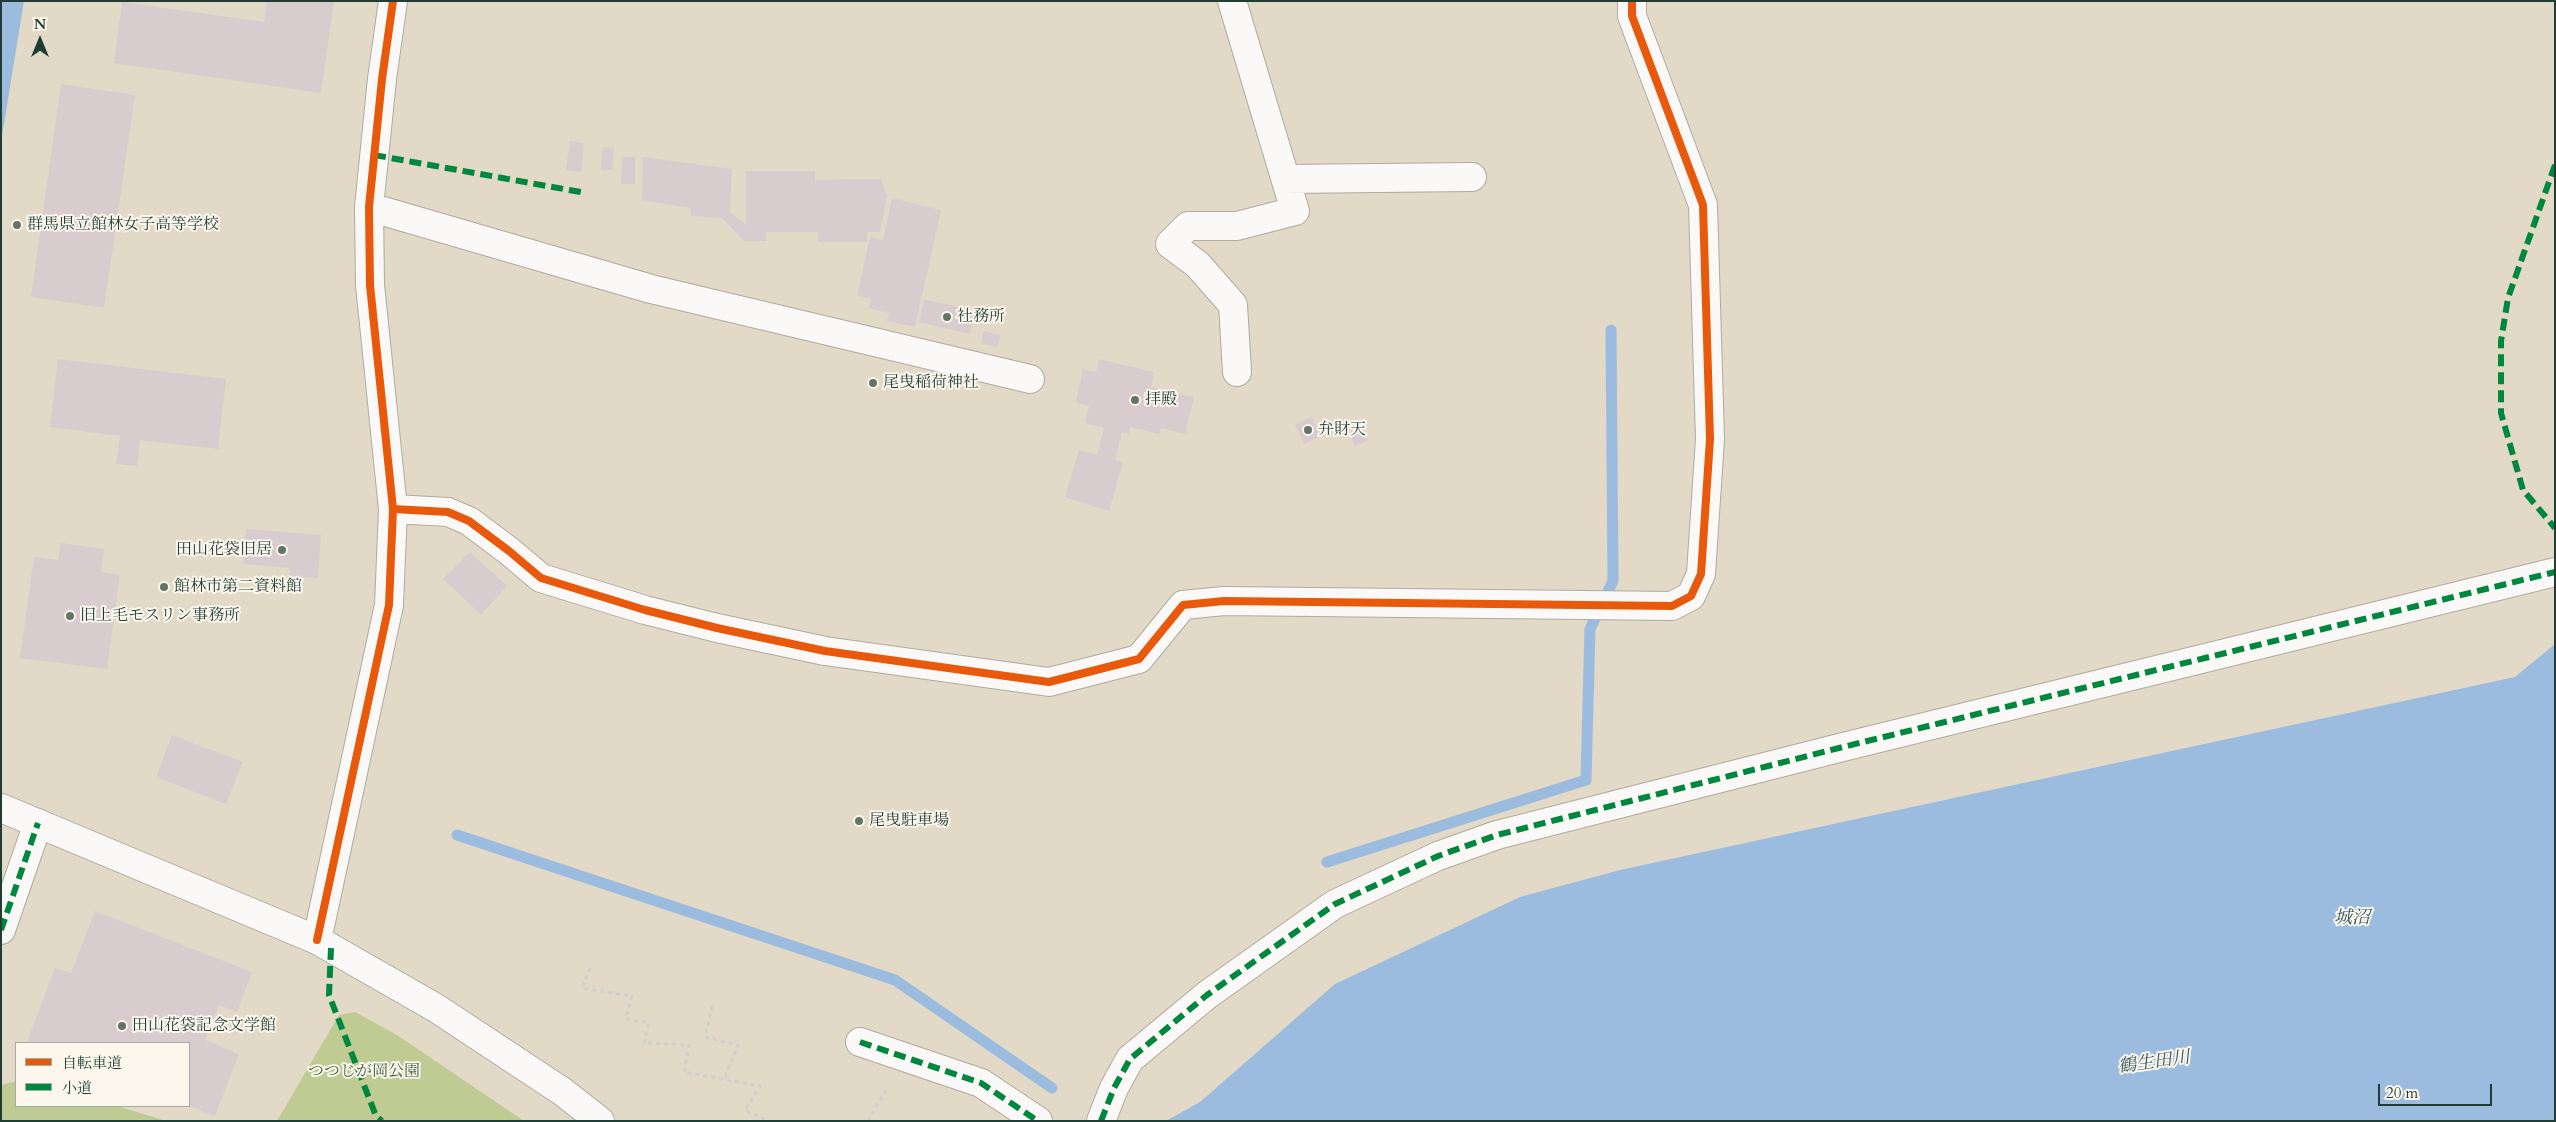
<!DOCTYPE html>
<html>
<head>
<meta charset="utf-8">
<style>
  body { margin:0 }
  #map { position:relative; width:2556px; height:1122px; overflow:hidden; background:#e2d9c7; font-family:Cardo,"Noto Serif JP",serif }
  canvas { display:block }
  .frame { position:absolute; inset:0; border:2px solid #1f3d34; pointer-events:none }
  .legend { position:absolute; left:15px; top:1042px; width:175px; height:65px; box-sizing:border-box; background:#fbf7ec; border:1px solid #a3ada2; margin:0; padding:6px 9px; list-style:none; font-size:15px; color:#1f3d34 }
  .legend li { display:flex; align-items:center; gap:10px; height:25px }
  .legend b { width:25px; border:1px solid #a3ada2 }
  .north { position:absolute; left:15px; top:15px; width:50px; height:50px; -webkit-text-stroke:4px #fbf7ec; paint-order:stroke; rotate:0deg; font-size:14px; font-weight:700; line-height:20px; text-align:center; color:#1f3d34 }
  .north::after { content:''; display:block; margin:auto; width:18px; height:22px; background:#1f3d34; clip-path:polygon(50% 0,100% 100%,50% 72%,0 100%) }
  .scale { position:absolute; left:2378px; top:1084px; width:114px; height:22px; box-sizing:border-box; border:2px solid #1f3d34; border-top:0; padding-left:6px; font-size:15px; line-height:18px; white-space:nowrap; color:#1f3d34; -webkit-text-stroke:4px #fbf7ec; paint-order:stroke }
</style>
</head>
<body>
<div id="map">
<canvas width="2556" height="1122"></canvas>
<div class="frame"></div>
<ul class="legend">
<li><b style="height:6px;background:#e8590c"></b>自転車道</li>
<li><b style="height:6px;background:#00873e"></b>小道</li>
</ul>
<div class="north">N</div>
<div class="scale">20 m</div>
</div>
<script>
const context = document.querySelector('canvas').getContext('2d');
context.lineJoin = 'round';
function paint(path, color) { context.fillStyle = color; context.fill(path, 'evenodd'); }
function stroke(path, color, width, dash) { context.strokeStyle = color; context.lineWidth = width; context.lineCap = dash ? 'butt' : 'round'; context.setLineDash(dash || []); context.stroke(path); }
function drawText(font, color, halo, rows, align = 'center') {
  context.font = font + ' Cardo,"Noto Serif JP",serif'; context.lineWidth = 4; context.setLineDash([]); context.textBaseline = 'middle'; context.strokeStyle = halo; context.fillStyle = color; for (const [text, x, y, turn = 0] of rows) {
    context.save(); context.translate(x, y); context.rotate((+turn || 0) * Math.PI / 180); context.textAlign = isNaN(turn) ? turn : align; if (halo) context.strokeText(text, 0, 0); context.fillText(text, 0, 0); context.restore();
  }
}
paint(new Path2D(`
  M355,1012l42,23 127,86h-247l62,-106z
  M16,1081v25h101l49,15h-165v-36z`), '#bfcb92');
paint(new Path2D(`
  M1,1h23l-22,135h-1z
  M2555,644v477h-1389l34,-19 135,-118 185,-87 100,-27 895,-193z`), '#9bbcdf');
stroke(new Path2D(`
  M457,835l438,145 157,108
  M1327,862l259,-82 4,-151 23,-48 -2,-251`), '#9bbcdf', 11);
paint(new Path2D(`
  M267,1h67l-13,92 -207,-30 8,-61 142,20z
  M61,84l74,11 -31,213 -73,-11z
  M570,141l14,2 -3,29 -15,-2z
  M602,147l12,1 -2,22h-11z
  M622,157h13v27h-14z
  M643,157l89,12 -2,43 16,13v-54h69v9l66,-1 6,17 -7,36h-13v10h-49v-10h-52v9h-22l-22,-23 -31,-2 -1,-8 -48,-8z
  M892,198l49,12 -26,117 -28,-6 2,-8 -20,-5 2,-9 -14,-3 13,-59 13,3z
  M924,299l51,12 -5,23 -51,-12z
  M984,331l17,4 -4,12 -16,-4z
  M58,359l168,20 -8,70 -78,-9 -3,26 -21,-2 4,-28 -70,-9z
  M1099,359l55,13 -3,15 43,10 -9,37 -24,-6 -2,6 -29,-7 -1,7 -7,-2 -7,28 8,2 -14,49 -44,-14 14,-47 18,5 7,-27 -19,-5 4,-17 -13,-4 7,-33 13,3z
  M1312,417l9,19 -17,8 -9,-19z
  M1362,427l6,13 -13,7 -6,-14z
  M246,529l75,6 -3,43 -29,-2 1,-8 -47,-4z
  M61,543l43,6 -3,23 19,3 -13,94 -87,-11 14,-101 24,3z
  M470,552l37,34 -26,29 -38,-36z
  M172,735l71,27 -17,42 -70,-27z
  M95,911l157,61 -15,40 -18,-7 -14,35 34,14 -24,62 -26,-10v-63l-162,-1 28,-74 16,5z`), '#d9cccf');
const minor = new Path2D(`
  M1232,1l63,210 -58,15h-49l-18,18 28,21 35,40 4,67
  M1286,179l186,-2
  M369,207l282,82 379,90
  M393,509l55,3 21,9 40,30 32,27 104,32 72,18 108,23 224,31 90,-23 44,-54 41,-4 448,5 19,-10 10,-22 9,-135 -7,-234 -71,-189v-15
  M1,808l316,132 119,68 127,84 37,29
  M1,930l37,-107
  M317,940l72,-335 4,-96 -23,-224 -1,-78 13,-128 11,-78
  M860,1042l121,41 57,38
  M1101,1121l13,-33 16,-29 77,-64 128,-91 103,-48 59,-21 346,-88 712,-175`);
stroke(minor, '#aeab9f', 30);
stroke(new Path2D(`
  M590,968l-8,20 50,8 -6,23 23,4 -5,20 45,2 -5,27 76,14 -15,24 23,11
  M712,1006l-7,31 33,8 -14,34
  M868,1121l20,-34`), '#d1d0cb', 3, [4, 4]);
stroke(minor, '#fbf9f7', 28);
stroke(new Path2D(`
  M374,155l212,38
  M2555,165l-47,133 -7,43v72l22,77 32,38
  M1,930l37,-107
  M331,948l-2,47 47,121 6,5
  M860,1042l121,41 57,38
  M1101,1121l13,-33 16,-29 77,-64 128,-91 103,-48 59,-21 346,-88 712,-175`), '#00873e', 6, [12, 6]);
stroke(new Path2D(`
  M393,509l55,3 21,9 40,30 32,27 104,32 72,18 108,23 224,31 90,-23 44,-54 41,-4 448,5 19,-10 10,-22 9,-135 -7,-234 -71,-189v-15
  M317,940l72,-335 4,-96 -23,-224 -1,-78 13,-128 11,-78`), '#e8590c', 8);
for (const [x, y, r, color] of [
  [17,225,5,"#637467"],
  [947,317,5,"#637467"],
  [873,383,5,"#637467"],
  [1135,400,5,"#637467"],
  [1308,430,5,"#637467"],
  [282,550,5,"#637467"],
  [164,587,5,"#637467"],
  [70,616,5,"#637467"],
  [859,821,5,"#637467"],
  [122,1026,5,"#637467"]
]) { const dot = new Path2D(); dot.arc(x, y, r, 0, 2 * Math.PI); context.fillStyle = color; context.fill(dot); stroke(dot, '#fbf7ec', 2); }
drawText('16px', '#1f3d34', '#fbf7ec', [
  ["群馬県立館林女子高等学校",27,225],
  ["社務所",957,317],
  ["尾曳稲荷神社",883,383],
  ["拝殿",1145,400],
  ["弁財天",1318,430],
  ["田山花袋旧居",272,550,"right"],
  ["館林市第二資料館",174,587],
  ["旧上毛モスリン事務所",80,616],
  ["尾曳駐車場",869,821],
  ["田山花袋記念文学館",132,1026]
], 'left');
drawText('16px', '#405e40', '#fbf7ec', [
  ["つつじが岡公園",364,1072]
]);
drawText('italic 18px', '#365a61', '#fbf7ec', [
  ["城沼",2352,919],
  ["鶴生田川",2154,1063,-8]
]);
</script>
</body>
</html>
